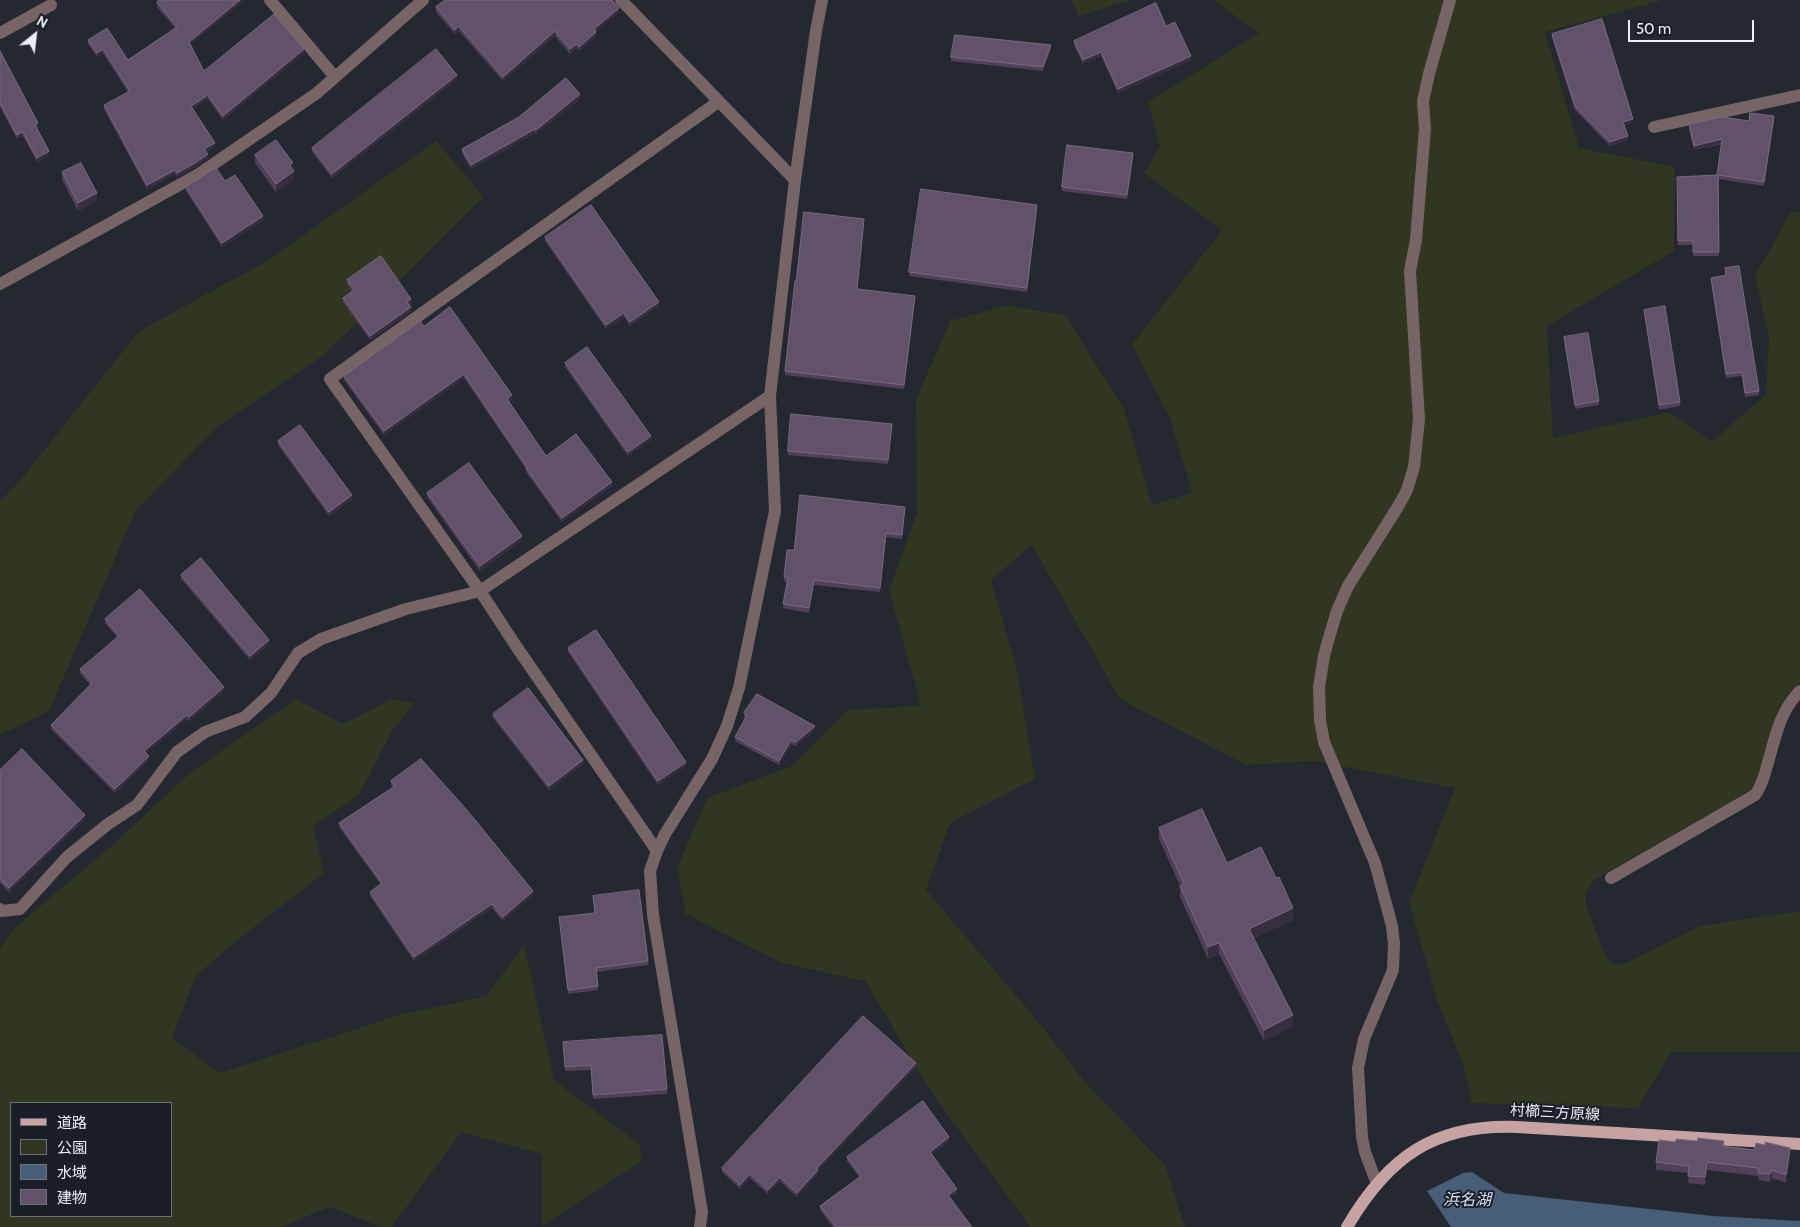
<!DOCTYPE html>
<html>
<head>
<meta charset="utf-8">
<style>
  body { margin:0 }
  #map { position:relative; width:1800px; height:1227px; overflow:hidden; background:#232831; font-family:Cabin,"Noto Sans JP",sans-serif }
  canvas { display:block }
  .legend { position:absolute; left:10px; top:1102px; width:162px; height:115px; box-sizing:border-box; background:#1a1e27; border:1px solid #6e7179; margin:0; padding:6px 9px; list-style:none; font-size:15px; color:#ebeef5 }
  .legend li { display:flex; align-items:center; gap:10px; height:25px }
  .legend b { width:25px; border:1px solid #6e7179 }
  .north { position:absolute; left:10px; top:10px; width:50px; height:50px; -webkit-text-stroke:4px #1a1e27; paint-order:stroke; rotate:29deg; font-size:14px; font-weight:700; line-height:20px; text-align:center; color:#ebeef5 }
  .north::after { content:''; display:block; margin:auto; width:18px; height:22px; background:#ebeef5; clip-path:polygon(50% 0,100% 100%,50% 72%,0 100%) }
  .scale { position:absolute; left:1628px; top:20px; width:126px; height:22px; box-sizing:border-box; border:2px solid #ebeef5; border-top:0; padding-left:6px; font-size:15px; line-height:18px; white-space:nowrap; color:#ebeef5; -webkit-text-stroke:4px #1a1e27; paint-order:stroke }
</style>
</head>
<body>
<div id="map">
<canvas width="1800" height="1227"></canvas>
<ul class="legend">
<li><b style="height:6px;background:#c6a2a2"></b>道路</li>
<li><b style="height:14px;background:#303620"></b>公園</li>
<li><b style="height:14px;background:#475e78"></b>水域</li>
<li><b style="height:14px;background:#625269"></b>建物</li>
</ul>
<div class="north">N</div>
<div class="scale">50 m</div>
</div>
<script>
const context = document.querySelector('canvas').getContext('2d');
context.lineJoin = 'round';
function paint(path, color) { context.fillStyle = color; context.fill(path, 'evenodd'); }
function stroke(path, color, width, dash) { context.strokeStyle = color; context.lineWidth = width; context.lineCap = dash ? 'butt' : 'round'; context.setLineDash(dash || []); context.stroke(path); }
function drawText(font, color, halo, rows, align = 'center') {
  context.font = font + ' Cabin,"Noto Sans JP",sans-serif'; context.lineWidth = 4; context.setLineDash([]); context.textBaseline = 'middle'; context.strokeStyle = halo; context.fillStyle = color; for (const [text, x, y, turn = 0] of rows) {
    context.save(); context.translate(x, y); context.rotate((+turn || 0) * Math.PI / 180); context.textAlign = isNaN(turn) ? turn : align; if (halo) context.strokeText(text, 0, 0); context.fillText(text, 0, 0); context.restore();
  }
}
paint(new Path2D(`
  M1071,0h61l-53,16z
  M1213,0h450l-118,32 34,116 96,19 -1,84 -127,75 6,112 116,-26 43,30 54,-48 3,-56 -14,-62 36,-64 9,-1v471l-12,12 -10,15 -22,72 -5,9 -157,90c-7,8 -10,14 -8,25l20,52c5,7 9,9 18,7l76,-38 100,-15v141h-129l-33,56 -166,-5 -8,-36 -26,-64 -29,-101 46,-114 -141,-27 -68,4 -126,-66 -88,-154 -41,35 26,90 18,109 -85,44 -24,67 111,130 46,60 82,85 20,62h-155l-99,-135 -66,-111 -83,-18 -96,-49 -9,-46 30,-70 85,-32 56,-56 73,-4 -32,-116 28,-77 -1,-113 34,-79 59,-16 57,11 58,93 28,96 40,-12 -22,-75 -38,-73 90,-115 -78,-57 16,-27 -12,-44 111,-69z
  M436,141l48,56 -160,158 -106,71 -82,84 -87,201 -49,24v-234l19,-19 120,-151 128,-70z
  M296,699l47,25 49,-25 23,4 -23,28 -33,64 -46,31 11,47 -84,65 -44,38 -24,62 47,35 184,-59 84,-18 37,-52 30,136 86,65 1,17 -99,64v-72l-81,-22 -69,95h-11l-52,-20 -47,20h-282v-279l13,-19 94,-79 83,-77zM11,1103h160v113h-160z`), '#303620');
paint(new Path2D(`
  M1472,1172l32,21 209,23 87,5v6h-349l-24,-36 36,-18z`), '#475e78');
stroke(new Path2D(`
  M270,0l65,77
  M621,0l174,180
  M0,33l51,-28
  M1654,127l146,-32
  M0,284l199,-110 118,-81 106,-93
  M657,851l-141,-205 -36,-55 -150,-212 388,-277
  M1611,878l144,-83c7,-9 9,-19 12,-29 8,-27 12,-54 33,-75
  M0,909l2,2 18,-2 47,-52 41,-33 29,-19 40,-53 28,-20 40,-15 26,-24 27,-40 23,-14 85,-30 74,-18 290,-195
  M1377,1184l-12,-32 -3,-15 -4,-69 6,-29 29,-69 1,-26 -2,-18 -17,-63 -51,-121 -4,-22 -1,-33 5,-31 4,-15 9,-30 11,-25 51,-81 8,-15 7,-23 5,-48 -9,-148 6,-31 9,-111 -2,-28 6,-27 21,-74
  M700,1227l2,-15 -49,-297 -3,-44 7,-20 8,-17 47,-75 15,-33 12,-38 36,-177 -5,-115 25,-216 21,-149 6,-31`), '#776565', 12);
stroke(new Path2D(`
  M1347,1227c41,-70 87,-103 170,-100l283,17`), '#c6a2a2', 12);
paint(new Path2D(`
  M160,0l30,45 14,26 100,-18 -81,67 -15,-21 -16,10 23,38 -9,5 2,6 -13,9 -18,10 -2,-3 -28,15 -43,-80v-4l24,-13 -25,-39 -6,4 -9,-13v-4l40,20 47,-32 -18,-21v-5z
  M436,7l183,5 -23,19v6l-17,14 -2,-3 -7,6 -15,-18 -52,45 -44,-50 -4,3 -19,-22z
  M1166,26l25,34 -73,33 -17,-37 -18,8 -9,-19v-4z
  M1552,34l81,89 -9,2 4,15 -18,6 -35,-36 -23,-72z
  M1051,49l-8,22 -92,-10v-4z
  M0,51l38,76 -1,1 12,27 -12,7 -14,-26 -6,3 -17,-32z
  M457,79l-125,99 -20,-26v-4z
  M580,99l-44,35 -1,-1 -64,36 -9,-16v-4z
  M1774,120l-10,66 -45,-7v77h-26v-11h-15l-1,-68 40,-2 5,-31 -28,6 -5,-21v-5z
  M255,155l38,15 1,9 -18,13 -21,-29z
  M1133,157l-6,42 -65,-8v-4z
  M62,172l35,29 -19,10 -16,-31z
  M225,181l38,39 -41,27 -36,-56v-4z
  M1037,209l-10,83 -118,-16v-4z
  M864,223l-7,66 58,11 -11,89 -119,-14v-4z
  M545,237l114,69 -29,20 -6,-9 -18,12 -61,-88z
  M1725,268l34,123v4l-14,2 -3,-21 -16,2 -15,-96v-4l15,-2z
  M347,280l64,23 -2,2 2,6 -41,29 -27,-38v-4l9,-7 -5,-7z
  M1644,310l36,92v4l-21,4z
  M424,326l88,73 -3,3 37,54 66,30 -50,36 -36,-50v-3l-62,-91 -80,57 -40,-55v-4z
  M1564,337l35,64v4l-24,4z
  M565,363l86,77 -23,16 -63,-89z
  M892,424l-4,40 -100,-9v-4z
  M278,441l74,58 -23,17 -51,-71z
  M427,493l95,47 -42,31 -53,-74z
  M905,511l-3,28 -16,-2 -6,55 -66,-7 -5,28 -26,-5 4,-26 -3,-1v-4l10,-27z
  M181,575l88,69 -19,16 -69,-81z
  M105,619l119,72 -35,30 -2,-2 -41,34 3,7 -34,33 -64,-64v-4l39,-40 -10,-12v-4l37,-32 -12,-14z
  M568,648l118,118 -28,19 -90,-133z
  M744,713l71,17 -19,16 -5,-2 -12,21 -44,-24v-4l11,-19 -2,-1z
  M493,714l90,50 -34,26 -56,-72z
  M0,770l85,49 -76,73 -9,-9z
  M391,781l142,114 -30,26 -11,-13 -78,53 -44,-65v-4l11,-7 -42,-58v-4l54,-35 -2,-3z
  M1159,828l68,35 66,57 -39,18 39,88 -29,15 -45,-87 -11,5 -28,-62v-11l-21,-47z
  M593,896l55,65v4l-51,7 1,18 -30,4 -9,-77 36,-4z
  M563,1046l104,43v5l-74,5 -2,-29 -26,1z
  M916,1067l-98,103v4l-21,23 -17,-16 -12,13 -18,-16 -10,11 -18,-17v-4z
  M949,1141l-17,13 25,39 -7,4 22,30h-139l-13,-17v-4l39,-29 -12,-16v-4z
  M1676,1142l48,4 66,10 -4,27 -14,-5 -2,4 -11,-2 -1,-4 -51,-6 -2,15 -17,-2 1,-10 -33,-3v-8z`), '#523f58');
paint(new Path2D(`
  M240,0h5l-56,46v-4z
  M619,8v4l-25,21v-4z
  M459,26v5l-4,3v-4z
  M555,31v5l-52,45v-4z
  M596,32v5l-17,14v-4z
  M577,44v4l-7,6v-5z
  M1051,45v4l-8,22v-4z
  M103,49v4l-6,4v-4z
  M304,49v4l-81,67v-4z
  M1101,52v4l-18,8v-4z
  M1191,56v4l-73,33v-4z
  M457,75v4l-125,99v-4z
  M580,94v5l-44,35v-4z
  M208,95v4l-17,12v-5z
  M1774,116v4l-10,66v-4z
  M1633,119v4l-10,3v-4z
  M38,123v4l-3,2v-4z
  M535,129v4l-64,36v-4z
  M23,132v4l-6,3v-4z
  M1628,136v4l-18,6v-4z
  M1722,139v4l-28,7v-4z
  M215,143v4l-11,6v-4z
  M49,151v4l-12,7v-4z
  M208,154v4l-13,9 -18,10v-4z
  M175,170v4l-28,15v-4z
  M294,171v8l-18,13v-8z
  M97,193v8l-19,10v-8z
  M1037,205v4l-10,83v-4z
  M263,216v4l-41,27v-4z
  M915,296v4l-11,89v-4z
  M411,299v4l-4,3v-4z
  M659,302v4l-29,20v-4z
  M411,307v4l-41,29v-4z
  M624,313v4l-18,12v-4z
  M464,374v4l-80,57v-4z
  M512,395v4l-5,4v-4z
  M651,436v4l-23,16v-4z
  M612,482v4l-50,36v-4z
  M352,495v4l-23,17v-4z
  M522,536v4l-42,31v-5z
  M814,580v5l-5,28v-5z
  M269,640v4l-19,16v-4z
  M224,687v4l-35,30v-4z
  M187,715v4l-43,36v-4z
  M815,726v4l-19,16v-4z
  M791,740v4l-12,21v-4z
  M149,756v4l-34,33v-4z
  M583,760v4l-34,26v-4z
  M686,762v4l-28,19v-4z
  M85,815v4l-76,73v-4z
  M533,891v4l-30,26v-4z
  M492,904v4l-78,53v-4z
  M1293,908v12l-44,20v-11z
  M1219,943v11l-11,5v-12z
  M1293,1015v11l-29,15v-11z
  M916,1063v4l-98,103v4l-21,23v-4l20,-25z
  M949,1137v4l-19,15v-4z
  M1790,1148v8l-4,27v-8z
  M1707,1162v8l-2,15v-8z
  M1772,1170v8l-2,4v-8z
  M750,1174v4l-10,11v-4z
  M780,1177v4l-12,13v-4z
  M957,1189v4l-9,6v-4z`), '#382e41');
const building = new Path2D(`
  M160,0h80l-51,42 15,29 70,-57 30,35 -81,67 -15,-21 -17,11 24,37 -11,6 4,5 -13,9 -18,10 -2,-3 -28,15 -43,-80 26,-14 -27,-42 -6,4 -9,-13 19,-12 21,32 49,-33 -20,-25z
  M445,0h167l7,8 -25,21 2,3 -17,15 -2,-3 -7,5 -15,-18 -52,46 -44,-51 -4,4 -19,-23z
  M1156,3l10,23 9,-4 16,34 -73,33 -17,-37 -18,8 -9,-19z
  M1602,19l31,100 -10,3 5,14 -18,6 -35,-36 -23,-72z
  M955,35l96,10 -8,22 -92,-10z
  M436,49l21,26 -125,99 -20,-26z
  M0,51l38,72 -3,2 14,26 -12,7 -14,-26 -6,3 -17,-32z
  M566,78l14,16 -44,36 -1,-1 -64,36 -9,-16 57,-32z
  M1750,113l24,3 -10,66 -46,-7 1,77h-26v-11h-15l-1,-64 40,-2 5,-36 -28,7 -5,-22 33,-7 27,4z
  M276,140l17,23 -3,2 4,6 -18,13 -21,-29z
  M1067,145l66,8 -6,42 -65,-8z
  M81,163l16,30 -19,10 -16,-31z
  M216,168l9,13 10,-6 28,41 -41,27 -36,-56z
  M921,189l116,16 -10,83 -118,-16z
  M591,205l68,97 -29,20 -6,-9 -18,12 -61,-88z
  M804,212l60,7 -7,70 58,7 -11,89 -119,-14 10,-90h1z
  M381,256l30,43 -4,3 4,5 -41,29 -27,-38 11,-8 -7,-10z
  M1739,266l20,125 -14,2 -3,-21 -16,2 -15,-96 15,-3 -1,-7z
  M1665,306l15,96 -21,3 -15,-95z
  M450,307l62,88 -5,4 39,57 30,-22 36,48 -50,36 -36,-50 1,-1 -63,-93 -80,57 -40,-55 76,-55 4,5z
  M1588,333l11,68 -24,4 -11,-68z
  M587,347l64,89 -23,16 -63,-89z
  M791,414l101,10 -4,36 -100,-9z
  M300,425l52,70 -23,17 -51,-71z
  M469,463l53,73 -42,30 -53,-73z
  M800,495l105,12 -3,28 -16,-2 -6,55 -66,-8 -5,28 -26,-4 5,-27h-4l3,-27h7z
  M201,558l68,82 -19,16 -69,-81z
  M140,589l84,98 -35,30 -2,-2 -43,36 5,5 -34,33 -64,-64 41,-42 -12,-14 39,-33 -14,-17z
  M596,630l90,132 -28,19 -90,-133z
  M528,688l55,72 -34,26 -56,-72z
  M757,694l58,32 -19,16 -5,-2 -12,21 -44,-24 12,-22 -3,-2z
  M22,749l63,66 -76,73 -9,-9v-109z
  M421,759l45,50 67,82 -30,26 -11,-13 -78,53 -44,-65 12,-9 -43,-60 56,-37 -4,-5z
  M1202,809l25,54 34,-16 15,31 3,-1 14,31 -44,21 44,86 -29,15 -45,-87 -11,4 -28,-61 4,-2 -25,-56z
  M639,890l9,71 -52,7 2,18 -30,4 -9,-73 36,-4 -2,-17z
  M863,1016l53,47 -99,105 1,2 -21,23 -17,-16 -12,13 -18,-16 -10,11 -18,-17z
  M662,1035l5,54 -74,6 -2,-30 -26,2 -2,-25z
  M923,1101l26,36 -19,15 27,37 -9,6 24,32h-136l-16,-21 41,-30 -14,-19z
  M1698,1138l26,3 -1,5 31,4 2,-7 9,2v-3l25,6 -4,27 -14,-5 -2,4 -11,-1 -1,-5 -51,-6 -2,15 -17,-1 1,-10 -33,-4 3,-22 17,2v-3l21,2z`);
paint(building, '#625269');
stroke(building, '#786a7f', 1);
drawText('15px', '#ebeef5', '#1a1e27', [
  ["村櫛三方原線",1555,1113,3]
]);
drawText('italic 16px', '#d1e2f5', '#1a1e27', [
  ["浜名湖",1467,1200]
]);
</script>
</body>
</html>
